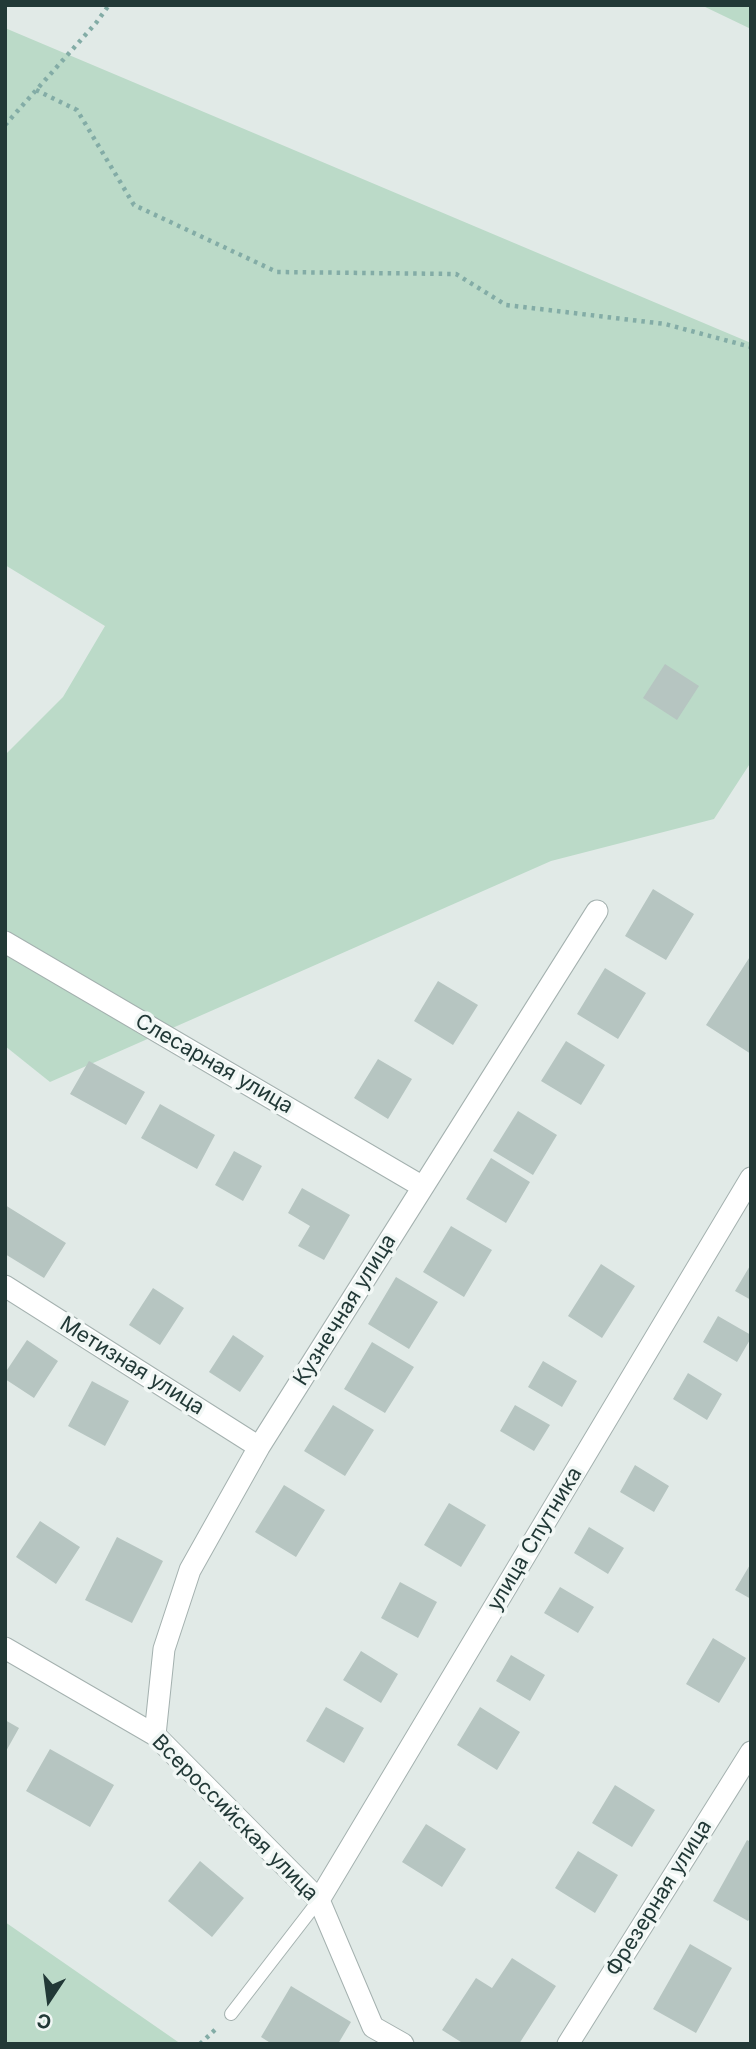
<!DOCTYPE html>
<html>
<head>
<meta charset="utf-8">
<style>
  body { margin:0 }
  #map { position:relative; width:756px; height:2049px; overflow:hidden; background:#e1eae7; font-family:Inter,sans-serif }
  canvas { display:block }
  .frame { position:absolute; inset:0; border:7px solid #223937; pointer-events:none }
  .north { position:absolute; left:14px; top:1965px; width:70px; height:70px; -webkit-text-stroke:5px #f1f7f5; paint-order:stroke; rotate:193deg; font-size:19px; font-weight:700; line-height:28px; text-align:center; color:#223937 }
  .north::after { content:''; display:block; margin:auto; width:24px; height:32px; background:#223937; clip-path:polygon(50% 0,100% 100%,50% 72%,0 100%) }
</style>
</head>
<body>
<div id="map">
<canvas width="756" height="2049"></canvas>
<div class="frame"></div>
<div class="north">С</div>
</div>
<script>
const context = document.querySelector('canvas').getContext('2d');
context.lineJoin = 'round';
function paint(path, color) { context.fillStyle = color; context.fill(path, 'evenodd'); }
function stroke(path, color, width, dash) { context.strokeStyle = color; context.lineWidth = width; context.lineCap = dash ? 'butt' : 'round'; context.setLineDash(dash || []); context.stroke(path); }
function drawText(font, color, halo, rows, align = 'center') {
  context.font = font + ' Inter,sans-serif'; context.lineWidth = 7; context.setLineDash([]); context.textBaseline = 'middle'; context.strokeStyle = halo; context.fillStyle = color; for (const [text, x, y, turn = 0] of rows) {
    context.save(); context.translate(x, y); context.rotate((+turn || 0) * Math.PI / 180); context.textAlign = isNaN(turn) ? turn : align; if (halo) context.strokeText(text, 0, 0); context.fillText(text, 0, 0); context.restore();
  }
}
paint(new Path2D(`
  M701,5h50v24z
  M5,28l746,315v419l-37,57 -163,42 -501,221 -45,-36v-291l58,-58 42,-71 -100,-61z
  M5,1922l176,122h-176z`), '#bbdac8');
paint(new Path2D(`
  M665,664l34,22 -22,34 -34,-22z
  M653,889l41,25 -28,46 -41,-24z
  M751,955v99l-45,-29z
  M605,968l41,25 -28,46 -41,-25z
  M438,981l40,24 -25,40 -39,-24z
  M566,1041l39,24 -24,40 -40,-24z
  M378,1059l34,20 -24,40 -34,-21z
  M89,1061l56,31 -19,33 -56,-31z
  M160,1104l55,31 -18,34 -56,-31z
  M518,1111l39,24 -24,40 -40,-24z
  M234,1151l28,15 -19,35 -28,-16z
  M491,1158l39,24 -24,41 -40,-24z
  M302,1188l48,27 -26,45 -26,-14 12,-20 -22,-13z
  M5,1205l61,38 -22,35 -39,-24z
  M451,1226l41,24 -28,47 -41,-25z
  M601,1264l34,22 -33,52 -34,-22z
  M751,1264v36l-16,-9z
  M396,1277l42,25 -29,47 -41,-25z
  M153,1288l31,20 -24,37 -31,-20z
  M718,1316l33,19v3l-14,24 -34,-20z
  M233,1335l31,21 -24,36 -31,-20z
  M27,1340l31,21 -24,37 -29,-19v-6z
  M372,1342l42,25 -29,46 -41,-24z
  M543,1361l34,20 -15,26 -34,-20z
  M688,1373l34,21 -15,26 -34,-21z
  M92,1381l37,20 -24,45 -37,-20z
  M333,1405l41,25 -29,46 -41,-25z
  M515,1405l35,20 -16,26 -34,-20z
  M635,1465l34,21 -15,26 -34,-20z
  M284,1485l41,25 -29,47 -41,-25z
  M449,1503l37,22 -25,42 -37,-22z
  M40,1521l40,26 -24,37 -40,-27z
  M589,1527l35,21 -16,26 -34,-21z
  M117,1537l46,24 -31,62 -47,-23z
  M751,1563v36l-16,-9z
  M400,1582l37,20 -19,36 -37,-20z
  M560,1587l34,20 -16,26 -34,-20z
  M713,1638l33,20 -27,45 -33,-19z
  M361,1651l37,23 -17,29 -38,-23z
  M511,1655l34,20 -15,26 -34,-20z
  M326,1707l38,21 -20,35 -38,-22z
  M480,1707l40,25 -23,38 -40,-25z
  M5,1720l14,8 -14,25z
  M50,1749l64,36 -24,42 -64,-36z
  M615,1785l40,25 -23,37 -40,-24z
  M426,1824l40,25 -24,38 -40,-25z
  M747,1840l4,2v75l-3,4 -35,-20z
  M578,1851l40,24 -23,38 -40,-25z
  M200,1861l44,37 -32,39 -44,-36z
  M690,1944l42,24 -36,65 -43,-24z
  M512,1958l44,28 -37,58h-55l-22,-14 34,-52 16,10z
  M291,1986l60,36 -13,22h-66l-11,-7z`), '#b6c5c1');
const lane = new Path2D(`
  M231,2014l88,-114`);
const street = new Path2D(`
  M5,942l418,245
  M5,1286l254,161
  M5,1648l150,87 164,165 54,127 30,17
  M155,1735l9,-86 26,-79 69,-123 338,-536
  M319,1900l432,-722
  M568,2044l183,-292`);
stroke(lane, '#a4b1af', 14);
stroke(street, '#a4b1af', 23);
stroke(new Path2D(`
  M36,90l41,20 57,95 143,67 179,2 50,31 159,19 86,23
  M5,125l91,-102 13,-18
  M200,2044l18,-17`), '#83aca6', 4.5, [3.5, 5]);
stroke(lane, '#fff', 12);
stroke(street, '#fff', 21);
drawText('21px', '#223937', '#f1f7f5', [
  ["Слесарная улица",214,1064,30],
  ["Кузнечная улица",345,1310,-58],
  ["Метизная улица",132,1366,32],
  ["улица Спутника",535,1539,-59],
  ["Всероссийская улица",235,1818,45],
  ["Фрезерная улица",659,1898,-58]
]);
</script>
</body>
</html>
